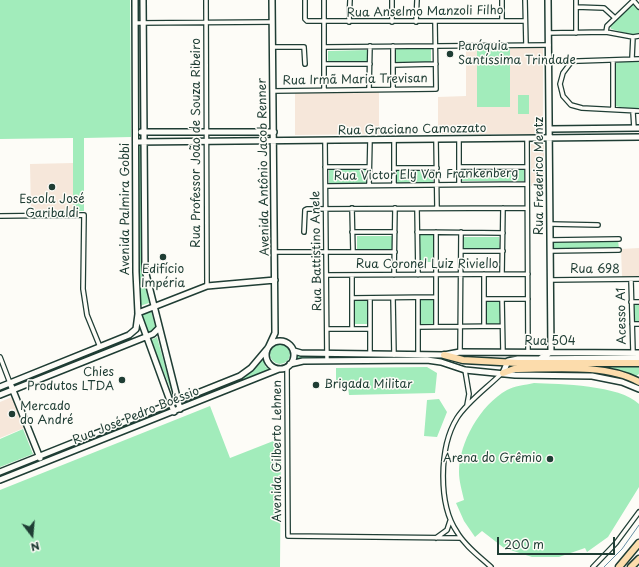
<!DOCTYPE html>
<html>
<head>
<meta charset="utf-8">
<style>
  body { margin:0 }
  #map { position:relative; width:639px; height:567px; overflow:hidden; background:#fdfcf7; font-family:"Playpen Sans",sans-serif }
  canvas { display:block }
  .north { position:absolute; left:12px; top:515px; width:40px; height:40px; -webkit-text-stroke:3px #fdfcf7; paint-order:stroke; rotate:164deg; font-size:11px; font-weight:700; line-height:16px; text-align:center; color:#1f3d34 }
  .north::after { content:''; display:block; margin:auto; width:14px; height:18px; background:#1f3d34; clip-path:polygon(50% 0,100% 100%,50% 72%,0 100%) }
  .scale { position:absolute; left:497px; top:537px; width:118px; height:18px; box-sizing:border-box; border:2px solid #1f3d34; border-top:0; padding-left:5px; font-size:12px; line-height:14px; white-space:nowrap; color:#1f3d34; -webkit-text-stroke:3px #fdfcf7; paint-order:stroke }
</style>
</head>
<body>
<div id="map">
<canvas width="639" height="567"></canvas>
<div class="north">N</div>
<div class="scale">200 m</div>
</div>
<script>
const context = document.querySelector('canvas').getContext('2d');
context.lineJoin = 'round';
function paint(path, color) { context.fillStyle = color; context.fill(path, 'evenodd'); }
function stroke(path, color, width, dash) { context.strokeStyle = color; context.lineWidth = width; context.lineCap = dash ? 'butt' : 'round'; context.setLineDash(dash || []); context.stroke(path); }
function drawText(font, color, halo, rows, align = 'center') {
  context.font = font + ' "Playpen Sans",sans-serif'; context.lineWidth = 3; context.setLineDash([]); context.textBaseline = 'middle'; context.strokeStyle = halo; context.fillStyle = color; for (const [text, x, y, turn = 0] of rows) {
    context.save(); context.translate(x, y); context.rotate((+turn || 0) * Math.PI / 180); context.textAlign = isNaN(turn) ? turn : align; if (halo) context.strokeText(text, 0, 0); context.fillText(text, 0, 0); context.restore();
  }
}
paint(new Path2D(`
  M466,47h77v87h-105v-37l28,-1z
  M379,92v42l-84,1v-42z
  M531,144h13v41l-13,1z
  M73,163v48l-42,1 -1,-48z
  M639,248v28l-17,1 -1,-28z
  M12,397l12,31 -24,10v-36z`), '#f6e7da');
paint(new Path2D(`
  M0,0h130l1,137 -47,1v73h-11v-73l-73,1z
  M633,4l6,6v24l-6,1 -22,-6 -1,-3z
  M477,47h33v60h-33z
  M431,48v14h-36v-13z
  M367,50v13l-39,1v-13z
  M633,60l6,1v48l-6,1 -18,-4v-43z
  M518,95h11v19h-11z
  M138,144h3v109l2,18 6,32 -9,3z
  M329,169h38l-1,15h-37z
  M461,169l63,1v11h-63z
  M396,170h37v12l-37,1z
  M420,235h14v27h-14z
  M357,236h35v13l-35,1z
  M463,237h36l1,12h-37z
  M618,240l1,9 -67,1v-9z
  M354,300l14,1 -1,23h-13z
  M420,300h14v24h-14z
  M486,302h14v23h-14z
  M634,304h5v19h-6z
  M151,311l5,18 -9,4 -6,-15 1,-4z
  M157,337l16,58 -22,-55z
  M270 354a10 10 0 1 1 20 0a10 10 0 1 1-20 0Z
  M297,356h27v4h-27z
  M263,358l2,8 6,5 -223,89 -2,-3 197,-80 9,-6z
  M639,365v9l-5,4 -27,-6 -1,-5z
  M427,367l10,6 -2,20 -86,2 -1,-8 -4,-4 -8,-2v-13z
  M534,383c26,1 86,2 105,21v83l-31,50 -21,15 -2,-4 -26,9h-27l-28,-9 -22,-17 -7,6 -11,-16 -8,-18 8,-3c-2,-9 -5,-19 -5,-28 0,-29 21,-67 48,-82 7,-4 18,-5 27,-7z
  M439,399l8,13 -10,25 -13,-1 3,-36z
  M210,406l20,52 51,-20 -1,129h-280v-77z
  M23,429l10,25 -33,13v-28z`), '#a2ecbb');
stroke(new Path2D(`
  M604,567l18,-18 17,-24`), '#6990a7', 1);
const street = new Path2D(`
  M206,0l1,286
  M305,0v19l2,2h218
  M392,0v22
  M525,0l1,45
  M633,0l6,7
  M576,7l28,1 11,10
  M502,21v-21
  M349,22l1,-22
  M416,22l1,-22
  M136,23l136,-1
  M606,32l1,-6 26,-25
  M548,33l58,-1 27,5 6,-1
  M576,33v-33
  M393,46v43
  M272,47h32l1,17
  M325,47l224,-2
  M632,58l1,-21
  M572,61l-9,12 -3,11 3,12 8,9 11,3 57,3
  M549,62l90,-3
  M324,64h46
  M393,65l43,-1
  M324,90v-90
  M369,90l1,-44
  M274,91l162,-2 -1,-67
  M613,108v-47
  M633,112l1,16
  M527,139l1,213
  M394,140v45
  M436,140l1,68
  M459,140v44
  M325,141l2,220
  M325,167h44
  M460,167h67
  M394,168h43
  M369,185l1,-45
  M326,186l201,-2
  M352,208l1,44
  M417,209l1,66
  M0,216l84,-1 -1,74 4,26 13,32
  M550,224l48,1
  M304,232l1,-22 2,-1 220,-1
  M352,232h43
  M417,232l86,1
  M550,240l69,-1
  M461,251h42
  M550,251l69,-1
  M275,252h120
  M484,274v52
  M502,274l1,-66
  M327,275l201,-1
  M352,275v54
  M394,275l1,-67
  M550,280l89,-1
  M631,280l2,72
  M352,298l83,-1
  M370,298v56
  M393,298l1,57
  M484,299h44
  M502,299l1,53
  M631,302h8
  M632,324h7
  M418,327l84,-1
  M436,327v-95
  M328,329h42
  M460,352l1,-120
  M418,355v-57
  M0,357l10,26
  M287,367l1,169 173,2
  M465,370l4,24 -2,11
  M436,538l11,-8 3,-9
  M491,567c-12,-11 -26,-21 -34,-35 -19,-28 -18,-85 0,-114 11,-17 30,-30 45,-45
  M593,567l23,-24 23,-31`);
const secondary = new Path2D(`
  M135,0l1,272 2,41 36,99
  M143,0l2,270 35,139
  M550,129l89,-1
  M141,132h133
  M136,142l503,-5
  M138,313l69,-27 68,-6
  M266 355a14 14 0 1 1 28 0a14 14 0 1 1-28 0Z
  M269,346l6,-13 -3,-333
  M294,351l7,2 143,2 16,-3 179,1
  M541,358l10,-6 -3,-352
  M290,364l13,-3 124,-1 14,2 24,8 50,5 77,1 30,6 17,7
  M503,373l5,-12 10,-2 121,-1
  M10,383l30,75
  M0,387l129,-52 7,-6 2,-15
  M0,395l153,-61 6,-6
  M0,472l240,-96 11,-8 16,-19
  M0,480l279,-111`);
const highway = new Path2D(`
  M444,355l19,5 55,3h121
  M503,373l11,-4c37,0 92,-6 125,13
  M619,567l20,-24
  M631,567l8,-8`);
stroke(street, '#1f3d34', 6);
stroke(secondary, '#1f3d34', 8);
stroke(highway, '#1f3d34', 9);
stroke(street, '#fdfcf7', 3.5);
stroke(secondary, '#fdfcf7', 5);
stroke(highway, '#fcdcac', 6);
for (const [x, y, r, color] of [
  [450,54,4,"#1f3d34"],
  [52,187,4,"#1f3d34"],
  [163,257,4,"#1f3d34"],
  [122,380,4,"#1f3d34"],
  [316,385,4,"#1f3d34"],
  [12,414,4,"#1f3d34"],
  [550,459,4,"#1f3d34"]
]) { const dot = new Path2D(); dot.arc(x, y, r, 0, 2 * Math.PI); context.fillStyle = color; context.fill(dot); stroke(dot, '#fdfcf7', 1.5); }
drawText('12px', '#1f3d34', '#fdfcf7', [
  ["Rua Anselmo Manzoli Filho",425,12,-1],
  ["Rua Irmã Maria Trevisan",355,80,-1],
  ["Rua Graciano Camozzato",412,130,-1],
  ["Rua Professor João de Souza Ribeiro",197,143,-90],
  ["Avenida Antônio Jacob Renner",264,167,-91],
  ["Rua Victor Ely Von Frankenberg",426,175,-1],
  ["Rua Frederico Mentz",540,176,-90],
  ["Avenida Palmira Gobbi",126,209,-90],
  ["Rua Battistino Anele",317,251,-91],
  ["Rua Coronel Luiz Riviello",427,265],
  ["Rua 698",595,270],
  ["Acesso A1",622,316,-91],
  ["Rua 504",550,342],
  ["Rua José Pedro Boéssio",136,416,-22],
  ["Avenida Gilberto Lehnen",278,451,-90]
]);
drawText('12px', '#1f3d34', '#fdfcf7', [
  ["Paróquia",458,47],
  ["Santíssima Trindade",458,61],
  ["Escola José",52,200,"center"],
  ["Garibaldi",52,214,"center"],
  ["Edifício",163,270,"center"],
  ["Impéria",163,284,"center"],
  ["Chies",114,373,"right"],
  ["Produtos LTDA",114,387,"right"],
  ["Brigada Militar",324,385],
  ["Mercado",20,407],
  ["do André",20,421],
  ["Arena do Grêmio",542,459,"right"]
], 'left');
</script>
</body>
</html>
